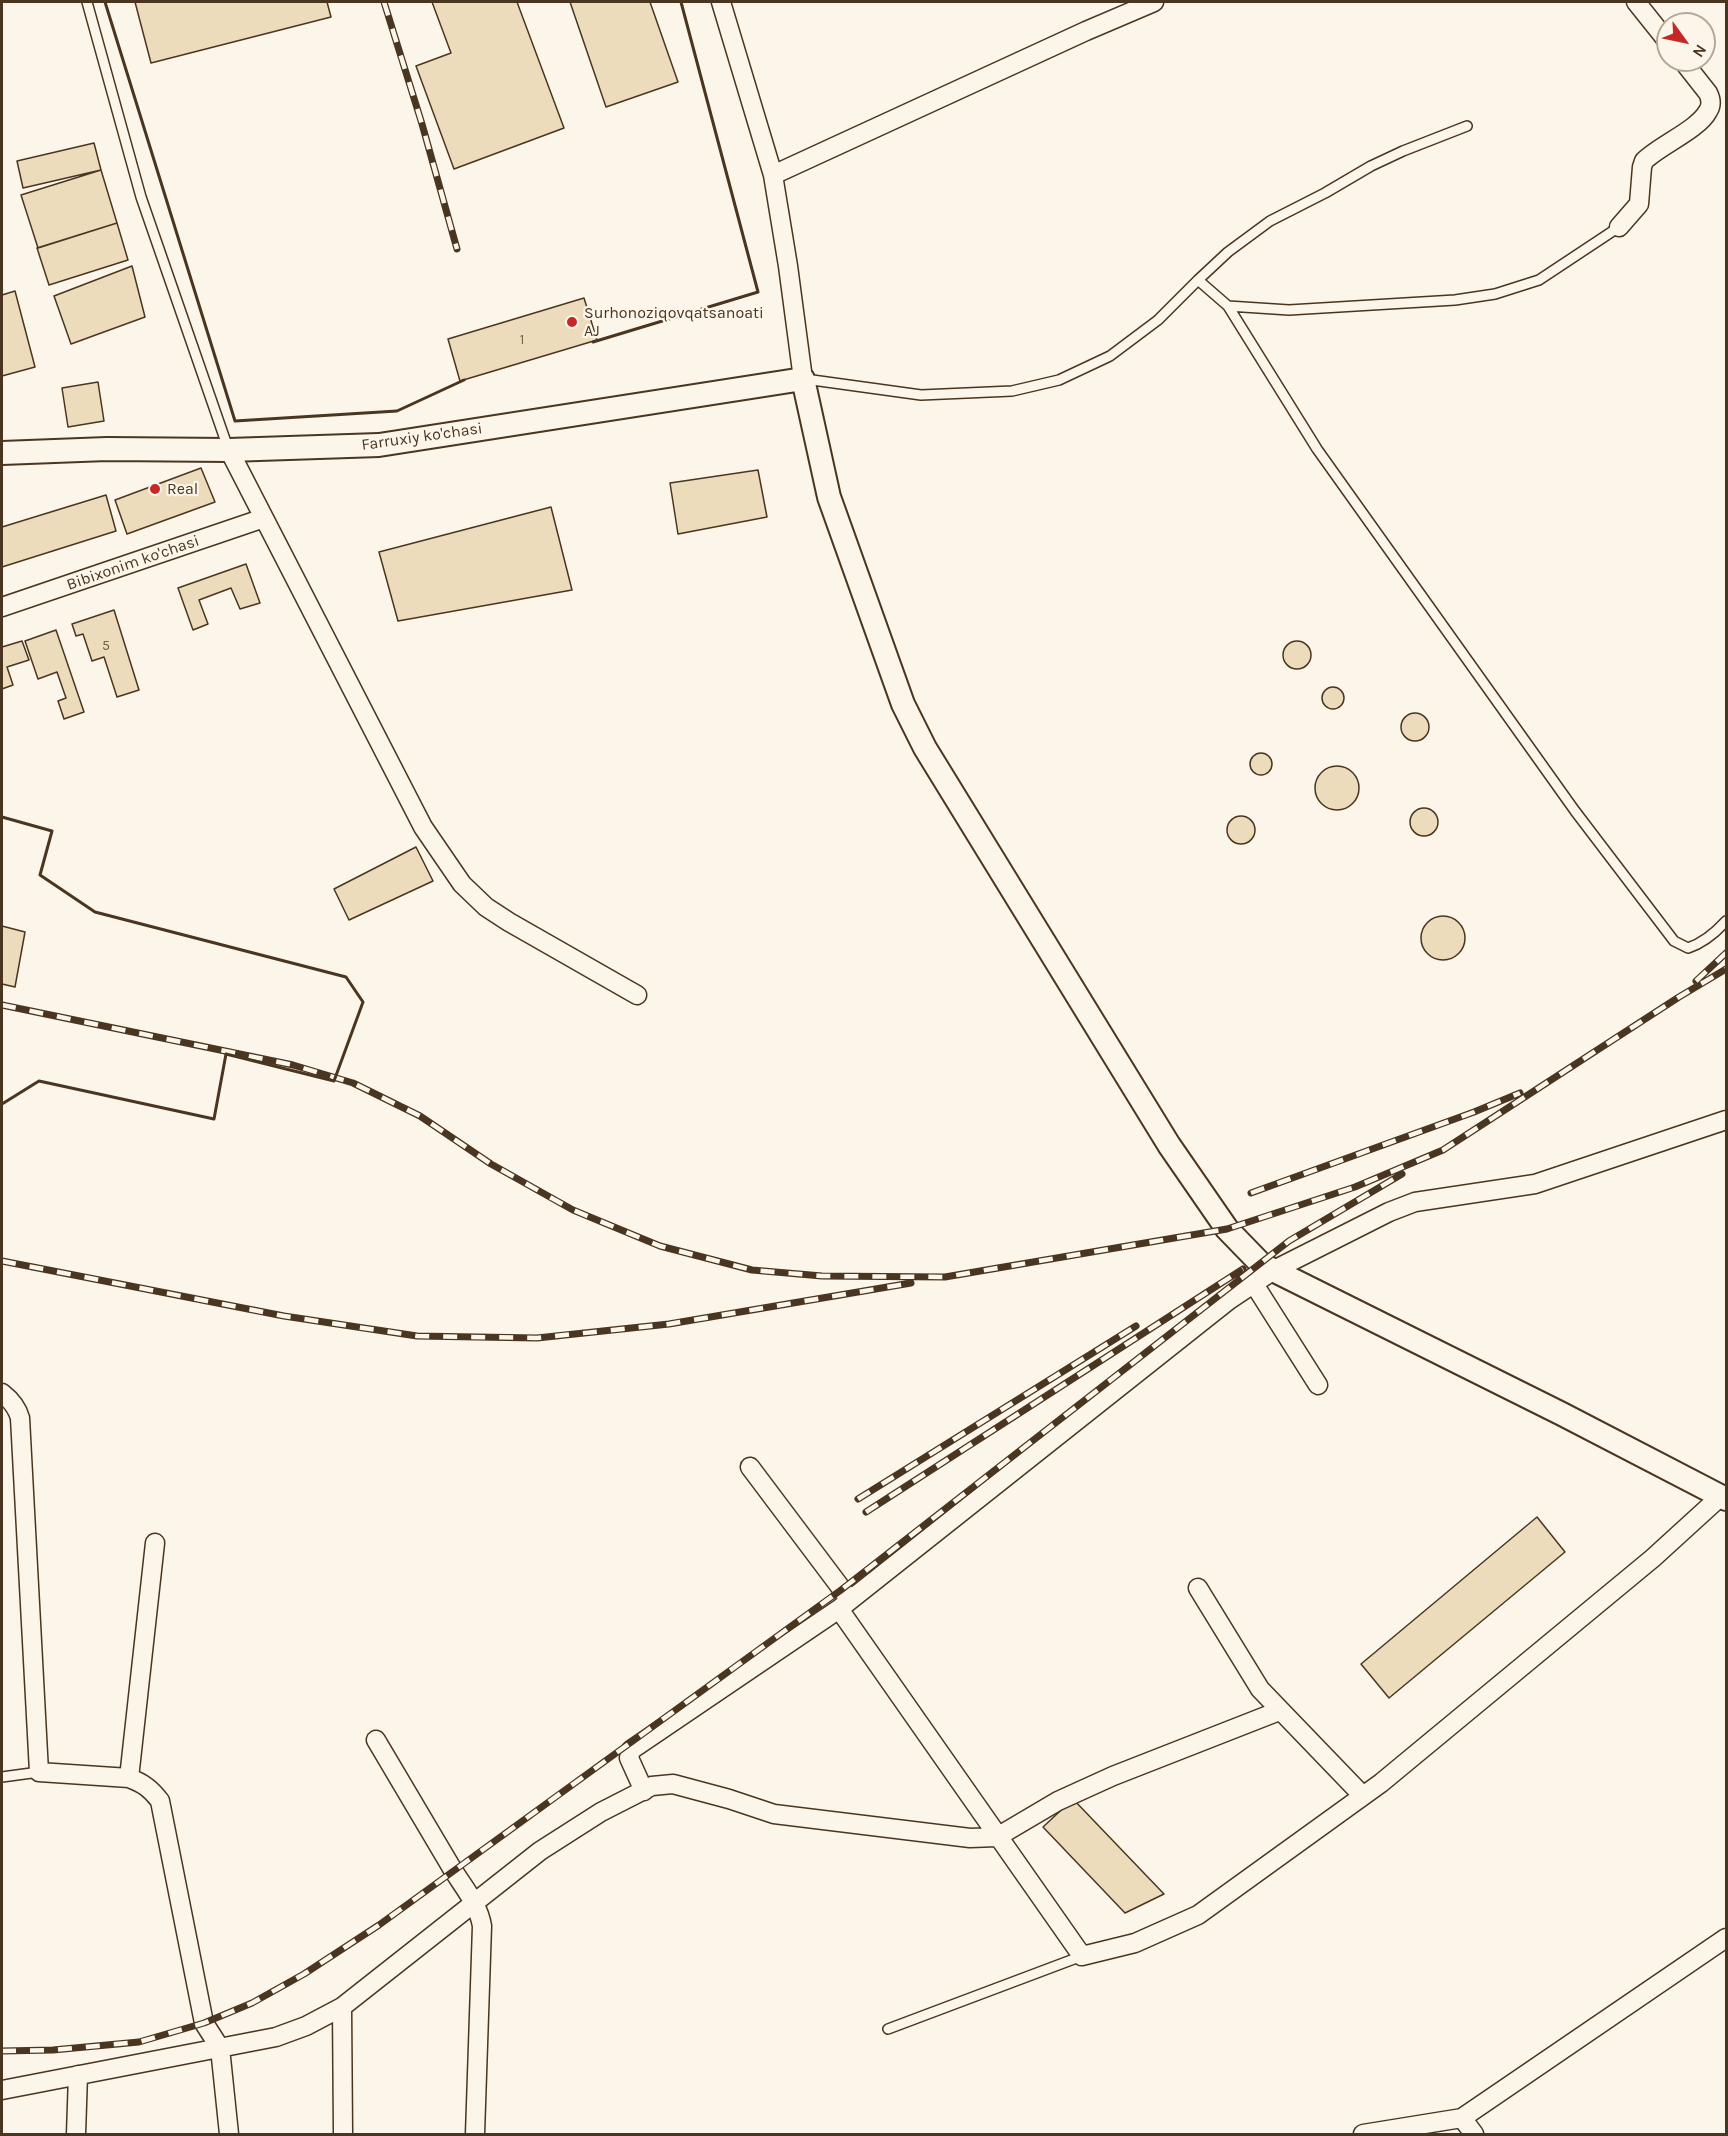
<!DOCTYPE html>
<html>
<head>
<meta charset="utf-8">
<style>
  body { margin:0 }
  #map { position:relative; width:1728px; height:2136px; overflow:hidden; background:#fbf6e9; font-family:Karla,sans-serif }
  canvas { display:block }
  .frame { position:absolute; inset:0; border:3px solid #4a3520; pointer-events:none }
  .north { position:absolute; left:1656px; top:12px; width:60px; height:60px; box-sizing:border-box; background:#fbf6e9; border:2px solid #b4a999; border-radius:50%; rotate:123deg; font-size:16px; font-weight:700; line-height:24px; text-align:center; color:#4a3520 }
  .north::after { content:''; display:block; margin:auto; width:21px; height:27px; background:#c62828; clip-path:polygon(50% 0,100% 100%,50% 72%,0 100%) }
</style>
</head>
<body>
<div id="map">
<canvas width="1728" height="2136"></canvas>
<div class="frame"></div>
<div class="north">N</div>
</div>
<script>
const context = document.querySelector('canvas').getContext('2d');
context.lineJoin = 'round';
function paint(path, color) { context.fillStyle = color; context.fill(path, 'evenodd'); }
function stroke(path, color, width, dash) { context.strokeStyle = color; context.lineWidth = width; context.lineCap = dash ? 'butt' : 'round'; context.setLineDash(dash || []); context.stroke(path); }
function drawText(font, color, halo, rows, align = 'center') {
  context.font = font + ' Karla,sans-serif'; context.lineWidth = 4.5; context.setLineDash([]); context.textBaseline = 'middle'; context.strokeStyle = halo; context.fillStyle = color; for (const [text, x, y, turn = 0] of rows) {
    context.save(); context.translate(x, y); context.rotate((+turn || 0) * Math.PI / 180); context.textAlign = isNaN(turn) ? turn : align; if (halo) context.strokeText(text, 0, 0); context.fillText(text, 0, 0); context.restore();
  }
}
const building = new Path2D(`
  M135,2h192l4,15 -180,46z
  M432,2h85l47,126 -110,41 -38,-103 35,-13z
  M570,2h80l28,80 -72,25z
  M94,143l7,27 -78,18 -6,-27z
  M101,170l16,53 -79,25 -17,-53z
  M117,223l11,37 -79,25 -12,-37z
  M132,266l13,51 -74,27 -17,-48z
  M15,291l20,76 -33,9v-81z
  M584,298l13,42 -137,41 -12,-42z
  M98,382l6,39 -36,6 -6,-39z
  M201,468l14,34 -88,32 -12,-34z
  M758,470l9,47 -89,17 -8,-51z
  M106,495l10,36 -114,36v-40z
  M551,507l21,83 -174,31 -19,-69z
  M246,564l14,39 -20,6 -9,-21 -32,12 9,24 -15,6 -15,-42z
  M114,610l25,80 -22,7 -13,-40 -12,4 -9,-27 -7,2 -4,-12z
  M56,630l28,82 -20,7 -6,-18 8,-3 -9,-26 -19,7 -13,-38z
  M1283 655a14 14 0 1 1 28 0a14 14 0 1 1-28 0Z
  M22,641l7,19 -22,7 6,18 -11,4v-42z
  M1322 698a11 11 0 1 1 22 0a11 11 0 1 1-22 0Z
  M1401 727a14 14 0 1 1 28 0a14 14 0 1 1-28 0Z
  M1250 764a11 11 0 1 1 22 0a11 11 0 1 1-22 0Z
  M1315 788a22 22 0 1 1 44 0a22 22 0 1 1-44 0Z
  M1410 822a14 14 0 1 1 28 0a14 14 0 1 1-28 0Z
  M1227 830a14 14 0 1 1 28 0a14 14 0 1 1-28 0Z
  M416,847l17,34 -84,39 -15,-31z
  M1421 938a22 22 0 1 1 44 0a22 22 0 1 1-44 0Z
  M2,926l23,6 -10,55 -13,-3z
  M1537,1517l28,35 -176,146 -28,-34z
  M1073,1799l91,95 -39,19 -82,-86z`);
paint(building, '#ecdcbc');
stroke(building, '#4a3520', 1.5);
const service = new Path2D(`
  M87,2l54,195 87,251
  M1198,280l30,-28 42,-31 55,-28 46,-27 32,-15 64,-25
  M1228,306l89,143 258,362 99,130 14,7c15,-5 28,-16 38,-27
  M805,379l116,16 91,-4 47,-11 51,-24 48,-36 40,-40 30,26 61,4 166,-10 40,-6 44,-14 80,-53
  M2,1777l37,-5
  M888,2029l194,-73`);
const minor = new Path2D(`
  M721,2l52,173 15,91 15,113
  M1636,2l32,40
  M773,175l313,-144 68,-29
  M1619,227l20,-23 3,-37 2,-6c16,-16 54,-31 64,-50 4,-6 3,-12 0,-18l-26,-33
  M229,450l194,377 39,57 24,23 23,15 128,73
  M2,607l262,-89
  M1254,1284l64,101
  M2,1393c9,7 15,14 18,25l19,354 90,6c14,5 22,11 31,23l44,222 16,25 9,86
  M750,1467l100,133
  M1721,1496l-68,62 -272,225 -183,132 -63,28 -53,13 -243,-347 390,-309 45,-30 115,-58 26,-10 120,-18 191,-64
  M1198,1588l62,101 103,107
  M376,1740c25,42 49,83 74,125 12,21 28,37 32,61l-7,208
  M129,1778l26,-235
  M644,1791l-15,-33 2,-8 208,-141
  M342,2007l1,127
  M2,2090l274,-53 30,-11 36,-19 198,-156 61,-39 51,-26 21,-2 56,15 45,15 196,24 27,-1 61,-36 55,-25 166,-65
  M1462,2118l12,16
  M76,2134l2,-59
  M1363,2134l99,-16 264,-180`);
const tertiary = new Path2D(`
  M2,453l105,-4 122,1 150,-5 424,-66 26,118 74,207 22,44 244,397 58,84 34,35 301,150 164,85`);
stroke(service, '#4a3520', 12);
stroke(minor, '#4a3520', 21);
stroke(tertiary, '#4a3520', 26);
stroke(service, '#fbf6e9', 9);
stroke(minor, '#fbf6e9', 18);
stroke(tertiary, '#fbf6e9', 22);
const rail = new Path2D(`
  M384,2l38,122 35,125
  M1696,981l30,-28
  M2,1005l291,60 60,18 67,33 71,48 82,46 87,36 92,24 70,6 123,1 282,-48 128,-42 88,-37 236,-153 47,-28
  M1251,1193l223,-81 46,-19
  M2,1261l282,55 133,20 120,2 132,-14 242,-41
  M858,1499l278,-173
  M866,1512l377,-243
  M2,2051l51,-1 86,-8 65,-19 48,-20 52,-29 75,-49 462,-335 448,-349 113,-67`);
stroke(rail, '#4a3520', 7);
stroke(rail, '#fbf6e9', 4.5, [14]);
stroke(new Path2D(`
  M105,2l130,419 162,-10 67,-31
  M593,342l165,-50 -77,-290
  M2,817l50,14 -12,44 55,37 251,65 17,25 -29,79 -108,-27 -12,65 -175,-38 -37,23`), '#4a3520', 3);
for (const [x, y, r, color] of [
  [572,322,6,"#c62828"],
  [155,489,6,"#c62828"]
]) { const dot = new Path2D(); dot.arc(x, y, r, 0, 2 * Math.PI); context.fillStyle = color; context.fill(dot); stroke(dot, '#fbf6e9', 2); }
drawText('14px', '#725f47', null, [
  ["1",522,340],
  ["5",106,646]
]);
drawText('16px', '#4a3520', '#fbf6e9', [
  ["Surhonoziqovqatsanoati",584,313],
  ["AJ",584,331],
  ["Real",167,489]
], 'left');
drawText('16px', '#4a3520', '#fbf6e9', [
  ["Farruxiy ko'chasi",422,437,-8],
  ["Bibixonim ko'chasi",133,563,-19]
]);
</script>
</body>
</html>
